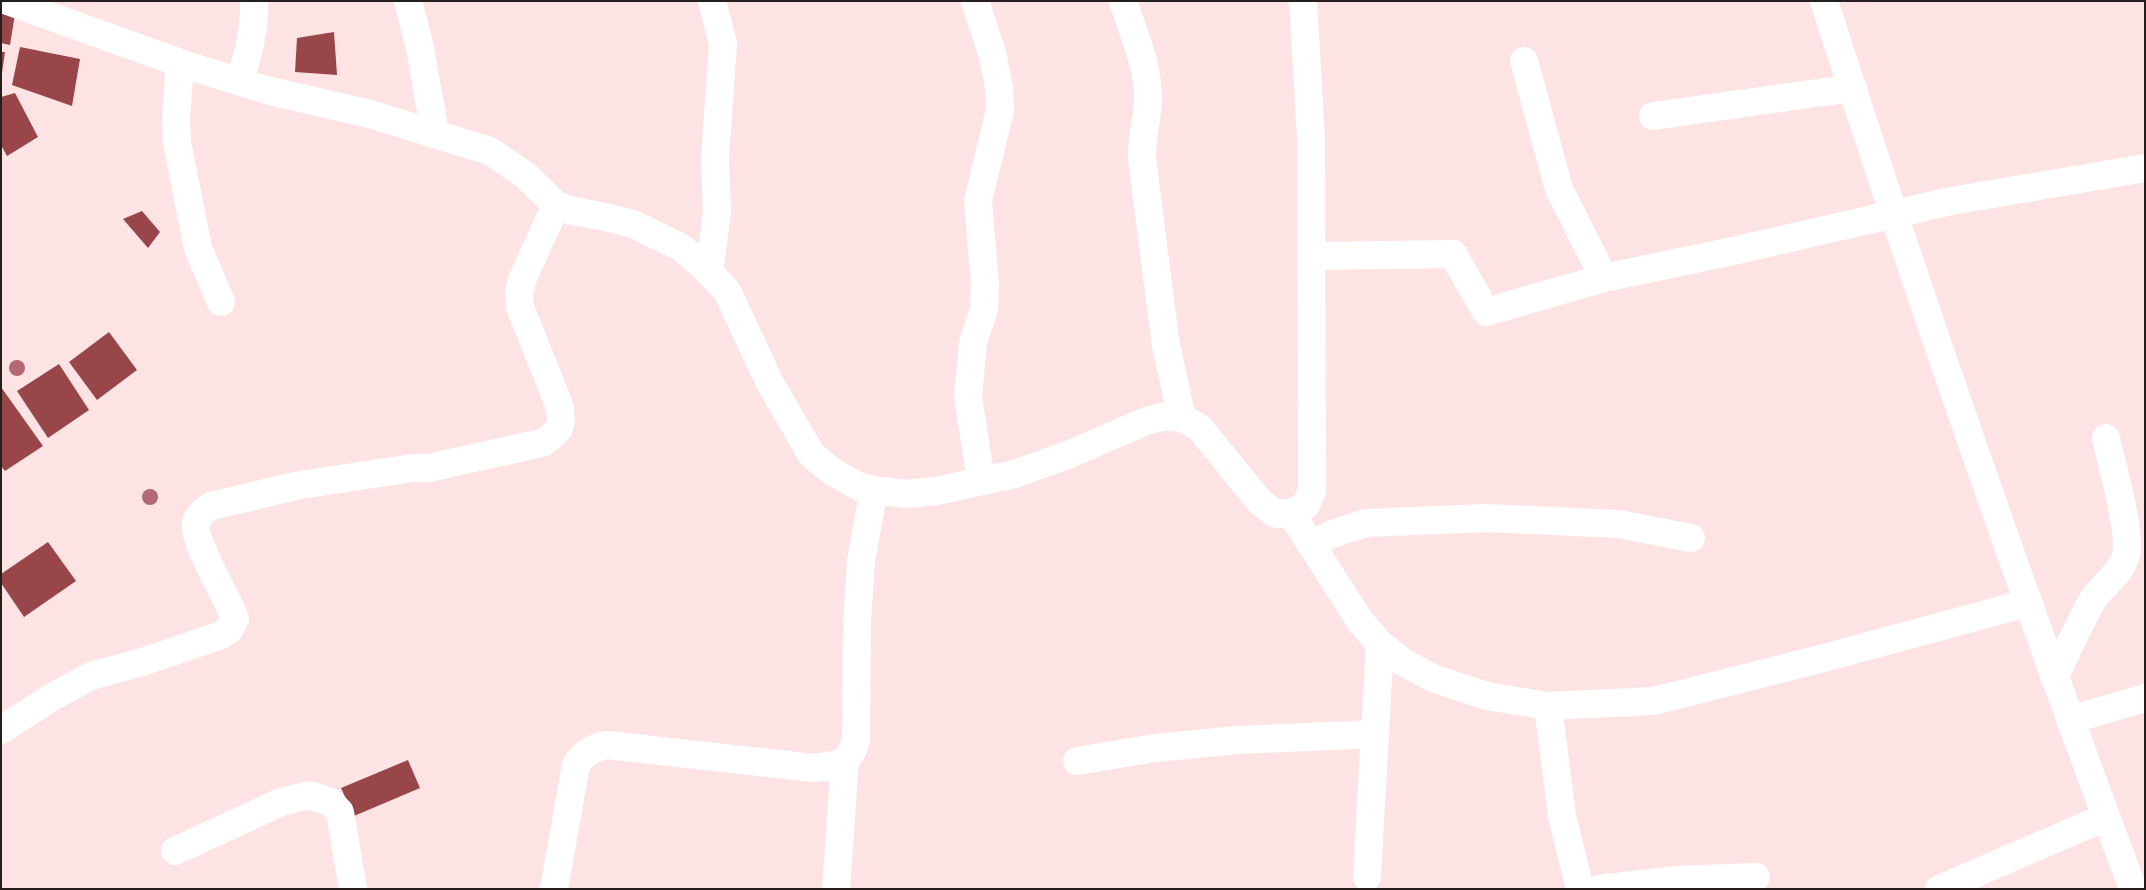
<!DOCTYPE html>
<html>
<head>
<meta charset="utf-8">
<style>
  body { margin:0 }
  #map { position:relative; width:2146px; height:890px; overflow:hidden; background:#fde3e3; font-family:Cabin,sans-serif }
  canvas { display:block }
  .frame { position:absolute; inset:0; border:2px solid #261d1d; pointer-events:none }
</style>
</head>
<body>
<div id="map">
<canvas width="2146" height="890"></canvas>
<div class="frame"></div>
</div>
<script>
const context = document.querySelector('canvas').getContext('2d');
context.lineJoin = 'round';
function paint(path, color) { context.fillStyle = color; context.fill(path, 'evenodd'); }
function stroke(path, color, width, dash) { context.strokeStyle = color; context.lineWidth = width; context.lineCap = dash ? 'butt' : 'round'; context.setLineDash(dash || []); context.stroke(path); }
paint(new Path2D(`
  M1,5l15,3 -6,37 -9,-2z
  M334,32l3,43 -42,-3 2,-34z
  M20,47l60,12 -8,47 -60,-21z
  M1,52h4l-3,21h-1z
  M15,93l23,44 -31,19 -6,-11v-48z
  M142,211l18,21 -12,16 -25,-29z
  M109,332l28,38 -40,30 -28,-38z
  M59,364l30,46 -41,28 -31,-47z
  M1,387l42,59 -38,25 -4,-5z
  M48,542l28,39 -52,36 -23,-34v-9z
  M408,760l12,28 -66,28 -13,-28z`), '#98464a');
stroke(new Path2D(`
  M8,1l172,62 86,27 104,24 120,37 35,24 31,30 13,5 41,8 23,6 49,24 21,18 24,25 43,92 41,71 20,17 29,16 14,3 32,4 30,-3 79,-17 55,-20 76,-33 19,-5 17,2 17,9 61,75 16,12 15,-1 15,-8 6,-15 -1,-352 -8,-137
  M408,1l12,47 15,85
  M975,1l18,55 6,32 1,22 -22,91 7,83 -1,25 -11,34 -5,53 13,85
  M1123,1c10,31 25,64 25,97 0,20 -7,40 -6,61l24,187 16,72
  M1824,1c96,299 199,594 309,888
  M1524,61l35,128 45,89
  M180,63l-4,57 1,22 21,106 23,54
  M240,81c8,-27 15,-51 14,-80
  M1653,116l200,-28
  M1311,256l142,-2 33,58 118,-34 129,-27 218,-50 194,-33
  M709,272l8,-59 -2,-55 8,-114 -11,-43
  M1291,513l69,108 20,23 23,18 32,17 52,17 61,10 106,-5 170,-43 203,-55
  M1311,545l21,-11 34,-11 121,-5 131,6 73,14
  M2054,677c13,-25 24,-51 38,-76 10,-16 29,-27 34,-46 6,-21 -15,-93 -20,-117
  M1548,706l14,110 18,73
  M2070,720l75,-22
  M1,730l51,-33 39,-21 51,-14 77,-26 10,-6 6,-11c-7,-22 -43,-78 -39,-96 2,-8 8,-12 15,-17l89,-21 113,-17h15l114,-25c20,-12 22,-19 16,-41l-38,-95 -1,-14 3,-13 34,-75
  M1077,761l78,-13 83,-8 137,-6
  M175,851l106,-49 29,-7 20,7 10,10 13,77
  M1367,877l13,-233
  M554,889l22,-124c8,-12 16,-17 31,-20l207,23c24,-3 36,-3 42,-29l1,-117 4,-61 13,-71
  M836,889l9,-128
  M1599,889l78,-9 79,-3
  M1939,889l167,-72`), '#fff', 28);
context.fillStyle = '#b26876';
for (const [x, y] of [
  [17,368],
  [150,497]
]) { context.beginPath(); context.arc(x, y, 8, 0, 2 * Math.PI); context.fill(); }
</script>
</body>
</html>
